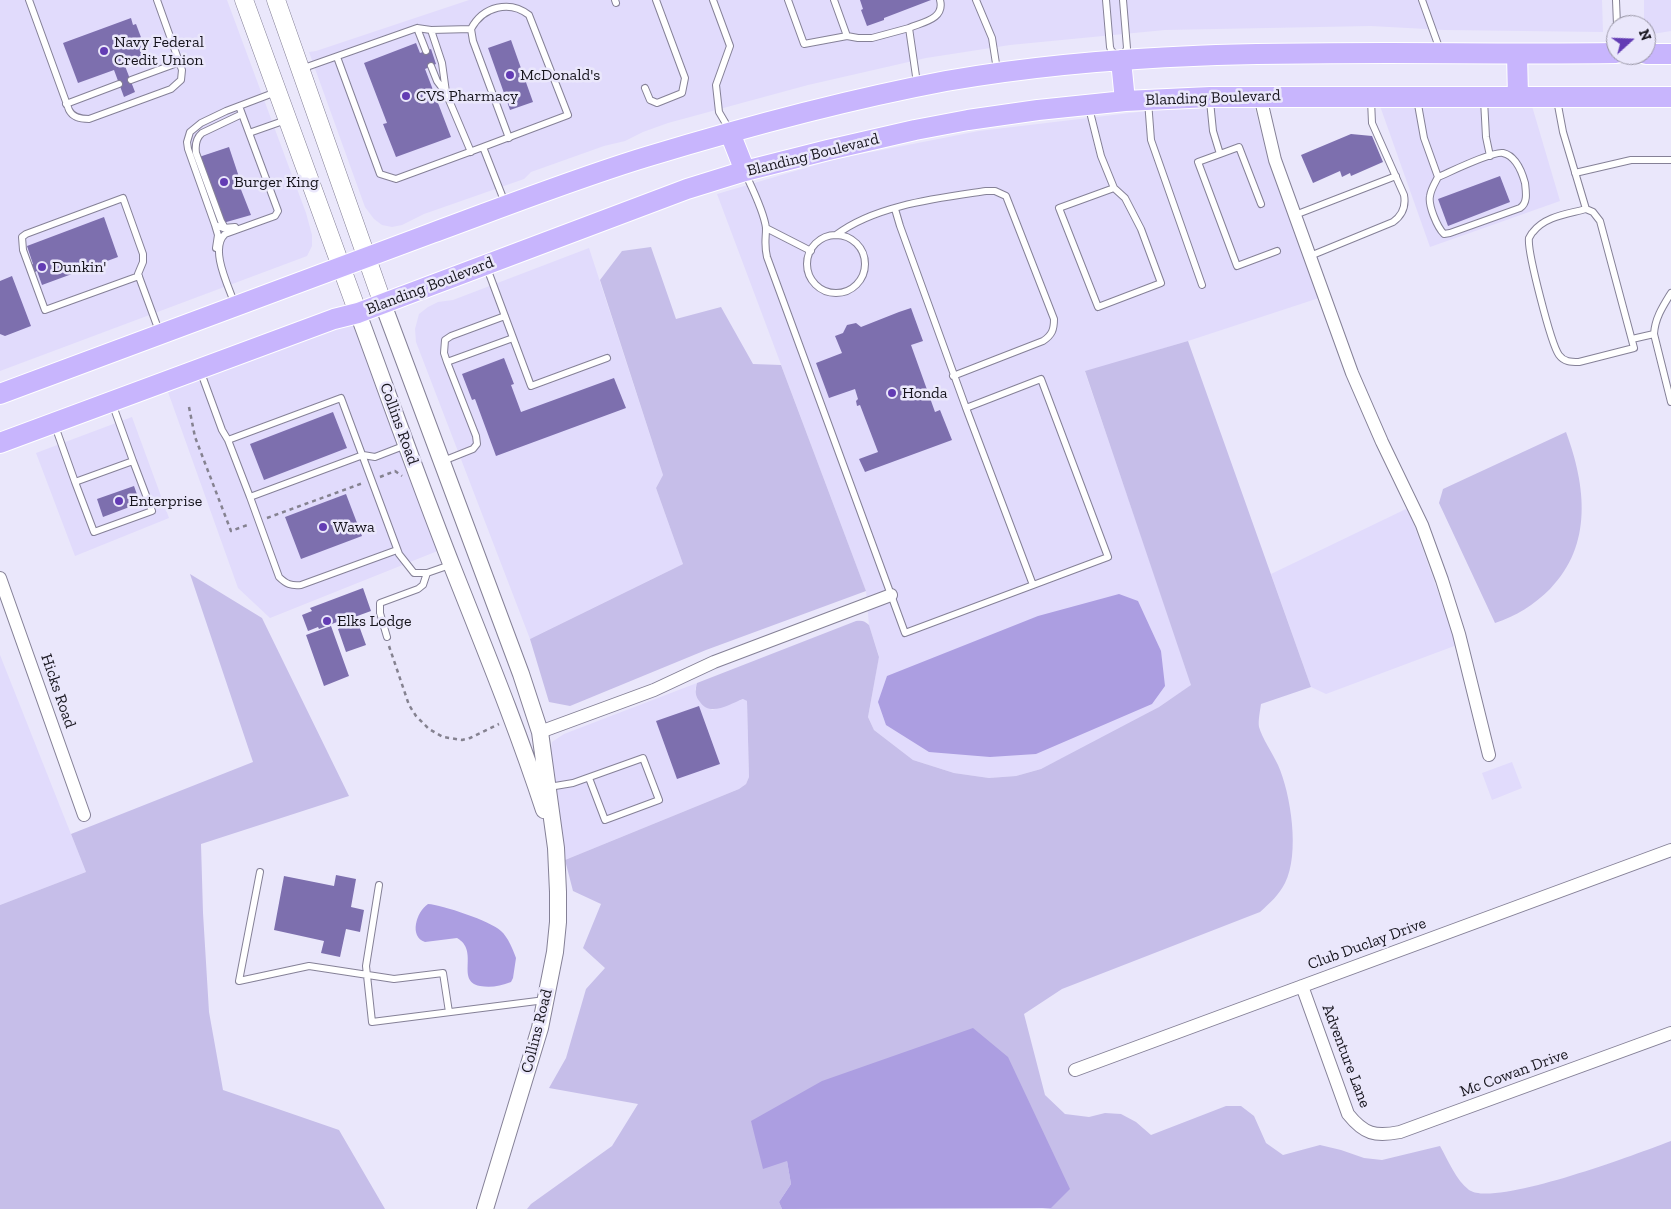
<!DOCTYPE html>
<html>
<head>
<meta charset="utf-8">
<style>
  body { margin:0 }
  #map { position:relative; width:1671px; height:1209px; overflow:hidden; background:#eae7fb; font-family:"Zilla Slab",serif }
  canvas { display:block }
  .north { position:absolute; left:1606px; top:15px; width:50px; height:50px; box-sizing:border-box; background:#eae7fb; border:1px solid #9693a2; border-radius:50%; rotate:70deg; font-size:14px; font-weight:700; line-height:20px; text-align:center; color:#17151d }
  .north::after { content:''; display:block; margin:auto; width:18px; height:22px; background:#633cb4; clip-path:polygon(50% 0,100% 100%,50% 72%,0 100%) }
</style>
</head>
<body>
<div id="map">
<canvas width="1671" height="1209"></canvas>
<div class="north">N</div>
</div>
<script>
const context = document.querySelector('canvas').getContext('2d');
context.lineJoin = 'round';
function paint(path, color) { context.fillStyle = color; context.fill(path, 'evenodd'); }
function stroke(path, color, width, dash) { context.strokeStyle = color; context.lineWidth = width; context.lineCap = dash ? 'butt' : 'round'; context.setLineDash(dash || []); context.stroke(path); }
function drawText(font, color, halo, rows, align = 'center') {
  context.font = font + ' "Zilla Slab",serif'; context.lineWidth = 5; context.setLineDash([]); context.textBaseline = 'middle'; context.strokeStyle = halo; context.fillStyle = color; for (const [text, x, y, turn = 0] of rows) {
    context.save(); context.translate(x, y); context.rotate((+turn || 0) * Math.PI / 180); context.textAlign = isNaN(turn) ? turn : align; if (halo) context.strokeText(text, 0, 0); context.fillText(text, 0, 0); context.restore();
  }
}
paint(new Path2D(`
  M0,0h227l79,213 6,22v11l-5,10 -307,115z
  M469,0h1133l1,32 -158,-2 -74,-4 -206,4 -155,15 -84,13 -118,27 -140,38 -25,9 -18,9 -21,5 -73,26 -7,7 -100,35 -22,11 -10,2 -10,-2 -8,-6 -9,-12 -56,-155 7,-1z
  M1644,0h27v31l-25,4v-10h-2z
  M1254,105l13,48 52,145 -131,43 -103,31 107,313 -33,22 -54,30 -64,32 -25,7 -27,2 -35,-5 -41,-13 -39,-30 -6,-13 11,-61 -10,-31 -3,-34 -149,-397 119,-35 143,-28 193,-23z
  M1380,106h152l28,95 -130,46z
  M589,248l74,227 -7,13 27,76 -153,75 -114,-297 -1,-13 4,-15 9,-7 10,-5 15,-2z
  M355,320l85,230 -170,68 -32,-30 -70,-196z
  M132,417l37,101 -94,38 -39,-103z
  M1408,508l49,137 -131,49 -15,-7 -40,-113z
  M0,655l86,217 -86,33z
  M697,683l-2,7 17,20 32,-11 3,2 2,76 -3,7 -7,5 -174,71 -15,-104 2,-14 12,-8z
  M1512,762l10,26 -30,12 -10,-27z`), '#e1dbfc');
paint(new Path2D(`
  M651,247l25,72 45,-12 32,57 28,1 85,226 -160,59 -136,56 -21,-4 -19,-63 153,-75 -27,-76 7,-13 -63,-195 22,-29z
  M1188,341l123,346 -50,17c-1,7 -3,17 -2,23 3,11 14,27 19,38 13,29 22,89 7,118 -6,12 -15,20 -25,29l-198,77 -38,25 21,81 20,19 24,3 16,-4 16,1 15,8 15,13 75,-29h15l13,10 12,27 17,12 37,-10 21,5 23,8 18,2 58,-14c8,14 16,34 29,44 26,18 170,-37 202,-49v68h-629l9,-1 -264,-47 4,23 -12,18 3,7h-255l4,-5 81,-58 26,-42 -89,-16 17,-30 20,-69 19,-21 -22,-20 18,-44 -28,-13 -8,-31 174,-71 7,-5 3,-7 -2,-76 -4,-2c-13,5 -33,18 -43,3 -5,-6 -5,-11 -3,-19l159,-62c6,-1 9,0 13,4l10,32 -11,60 6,13 39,30 41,13 35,5 27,-2 25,-7 118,-62 32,-22 -106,-314z
  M1566,432c20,54 27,113 -16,157 -16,16 -34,27 -55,34l-56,-120 4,-14z
  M190,574l72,44 87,178 -148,48 2,69 6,99 14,78 116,40 46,79h-385v-304l86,-33 -15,-38 182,-72z`), '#c6bee9');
paint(new Path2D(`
  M1119,594l19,7 23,50 4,35 -13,18 -116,50 -46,3 -61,-5 -43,-27 -8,-23 9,-26 151,-60z
  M428,904c14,1 63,17 73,27 7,6 12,19 15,27l-3,20 -2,4c-11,4 -20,6 -31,4 -25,-5 0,-35 -23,-48l-32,4c-16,-5 -9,-30 3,-38z
  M973,1028l35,29 62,132 -19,19 -269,1 -3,-7 12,-18 -4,-23 -24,8 -12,-48 71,-40z`), '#ac9ee1');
paint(new Path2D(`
  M860,0h71l-47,18v2l-17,6 -6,-16 2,-1z
  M131,18l2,7 3,-1 6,16 -3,1 6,18 -20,7 10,26 -11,5 -10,-27 -36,13 -15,-40z
  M511,40l22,62 -23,8 -22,-62z
  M416,43l4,10 11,-4 5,15 -11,5 26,68 -55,20 -13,-33 4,-1 -23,-60z
  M1351,134l21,2 11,26 -32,14 -1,-3 -8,4 -2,-6 -27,12 -12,-28z
  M229,147l10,30 -1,2 2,8 11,28 -28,8 -24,-66z
  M1500,176l10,26 -62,24 -10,-27z
  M104,217l14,40 -76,28 -5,-14 -4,2 -3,-8 3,-1 -6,-18z
  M12,276l19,50 -26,10 -5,-2v-53z
  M911,308l12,33 -12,4 24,67 5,-2 12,30 -87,32 -6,-13 19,-7 -18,-47 -3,1 -1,-5 2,-2 -3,-10 -26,9 -13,-35 26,-10 -7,-17 8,-3 4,-8 9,-2 5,4 38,-15z
  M504,358l10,26 -3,1 10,27 93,-34 12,30 -130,48 -21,-57 -3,1 -10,-26z
  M333,412l14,36 -83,32 -14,-36z
  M134,486l6,17 -37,14 -6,-18z
  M346,494l16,42 -61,23 -16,-42z
  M363,588l8,23 -22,8 3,6 6,-2 8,22 -20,7 -8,-23h1l-2,-7 -18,7 -1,-2 -10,4 -6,-16 10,-4 -2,-3z
  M331,626l18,50 -25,10 -18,-51z
  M699,706l21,58 -43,15 -21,-58z
  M336,875l20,4 -5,28 13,3 -4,22 -14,-3 -6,28 -19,-4 3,-12 -50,-11 10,-54 50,10z`), '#7d6fae');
const service = new Path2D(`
  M29,0l40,110c4,8 12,9 20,9l82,-30 10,-9 1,-10 -25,-70
  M615,0l1,3
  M713,0l17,46 -14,39 3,27 10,17
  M788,0l16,44 43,-8 11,2h14l37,-10 8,55
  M834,0l13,36
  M976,0l16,38 5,32
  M1106,0l4,47 1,3 5,5
  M1123,0l4,48 -3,7
  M1422,0l18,50
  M1616,0l1,25
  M417,28l9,23
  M909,28c14,-6 36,-9 31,-28
  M431,30l11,33 4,29
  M337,57l43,117 16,5 87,-32
  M431,66l6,15 9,12 25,59
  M301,69l116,-41 14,2 40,-1
  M131,80l49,-18
  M645,88l5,12 7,3 25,-10 3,-15 -29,-78
  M1417,99l7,39 14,39c12,-5 55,-26 65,-24 13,3 19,19 22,30 1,9 3,20 -5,25l-70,25 -6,1c-7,-7 -16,-29 -14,-38 1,-7 5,-13 8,-19
  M1484,100l2,37 4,19
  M1557,100l6,32 23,77
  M1148,101l3,39 51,145
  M1210,101l3,30 7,23 19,-7 22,57
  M66,104l53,-20
  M1089,108l12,48 13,32 -55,20 39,99 63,-24 -20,-54 -16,-31 -11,-10
  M249,133l37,-13
  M1220,154l-22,8 39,104 40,-15
  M1575,173l56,-13h40
  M746,175c7,15 18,37 20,53 0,11 -2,16 1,29l138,376 203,-76 -67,-178 -75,29 67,177
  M505,203l-22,-56 85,-32 -39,-100c-19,-15 -46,-9 -58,14l2,12 36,97
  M895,209l5,17 66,182
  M1586,209l7,3 7,9 34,127 -55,14c-8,0 -15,0 -20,-7 -8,-11 -32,-104 -30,-117 1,-1 3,-6 4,-6 12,-16 35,-18 53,-23z
  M1295,215l101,-39
  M215,225l3,10 -2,13
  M235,227l-12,1 -8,-3 -27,-76 -1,-7 3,-10 11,-9 25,-12 50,-19
  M225,228l-4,-7 -25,-68c-1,-8 0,-15 6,-20l40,-19
  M766,228l45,23
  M836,235c39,-30 103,-37 150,-44h9l11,5 48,123c0,11 -2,16 -11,22l-90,35
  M807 264a29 29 0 1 1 58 0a29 29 0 1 1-58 0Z
  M1310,256l83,-34c10,-7 13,-16 11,-27l-32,-72 -1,-23
  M487,268l44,118 76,-28
  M139,276l-94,34 -22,-60 -1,-13 4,-3 97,-36 20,56v8l-5,12 21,57
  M1671,293c-8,13 -16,25 -17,41l17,68
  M235,305c-6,-18 -26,-56 -10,-71l50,-18 3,-5 -39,-105
  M505,316l-54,20 -6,4 -1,13 3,9 66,-24
  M1632,339l22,-5
  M200,370l22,60 6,10 22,57 113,-42 12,2 31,-12
  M55,426l20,56 58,-21 -21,-58
  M228,440l113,-42 58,156 15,19h13
  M443,461l30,-12 4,-5 -1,-8 -29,-74
  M75,482l19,50 58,-21 -19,-50
  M250,497l29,80c7,7 12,9 22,8l96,-35
  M387,637l-7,-24v-10l38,-14 5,-4 4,-12 23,-8
  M549,787l24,-4 70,-25 16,42 -54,20 -16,-42
  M260,872l-21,109 70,-15 85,13 49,-6 6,39
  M379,885l-13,81 6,56 173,-22`);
const minor = new Path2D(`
  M1260,96l15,64 77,213 30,69 40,83 20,55 17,54 30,121
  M0,578l84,237
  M540,732l114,-42 60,-28 177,-67
  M1302,986l46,128c16,20 27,23 52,18l271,-99
  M1075,1070l596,-220`);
const tertiary = new Path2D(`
  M383,304l138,370 19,58 16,116 2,44v30l-3,30 -15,76 -55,181
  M358,313c31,84 61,169 94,253 32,81 65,161 92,244`);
const secondary = new Path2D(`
  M244,0l114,313
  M276,0l107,304`);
const primary = new Path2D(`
  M1517,54l1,42
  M1646,54h25
  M1121,60l4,41
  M730,133l15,38
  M0,394c144,-53 288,-108 432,-161 71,-26 142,-54 214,-76 99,-30 199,-57 300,-76 221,-39 447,-25 670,-28
  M0,443l334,-124 24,-6 329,-124 58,-18 83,-21 87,-20 53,-10 70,-10 87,-9 85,-4h461`);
stroke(service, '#858197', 8);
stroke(minor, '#858197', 14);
stroke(tertiary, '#858197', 18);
stroke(secondary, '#858197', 19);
stroke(primary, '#fff', 22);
stroke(new Path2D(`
  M189,407l6,30 36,94 19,-7
  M380,477l15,-6 7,5
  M267,518l96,-35
  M389,646l20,59 7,11 13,13 14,8 19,3 8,-2 29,-14`), '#858290', 2.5, [4, 4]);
stroke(service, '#fff', 6);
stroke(minor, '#fff', 12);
stroke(tertiary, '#fff', 16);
stroke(secondary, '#fff', 18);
stroke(primary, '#c8b5fd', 20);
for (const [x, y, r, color] of [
  [104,51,5,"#633cb4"],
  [510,75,5,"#633cb4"],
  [406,96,5,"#633cb4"],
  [224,182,5,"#633cb4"],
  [42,267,5,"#633cb4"],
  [892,393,5,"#633cb4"],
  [119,501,5,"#633cb4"],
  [323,527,5,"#633cb4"],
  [327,621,5,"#633cb4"]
]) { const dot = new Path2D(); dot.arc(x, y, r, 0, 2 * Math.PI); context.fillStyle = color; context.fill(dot); stroke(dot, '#eae7fb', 2); }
drawText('16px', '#17151d', '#eae7fb', [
  ["Navy Federal",114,42],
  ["Credit Union",114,60],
  ["McDonald's",520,75],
  ["CVS Pharmacy",416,96],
  ["Burger King",234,182],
  ["Dunkin'",52,267],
  ["Honda",902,393],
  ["Enterprise",129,501],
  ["Wawa",333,527],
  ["Elks Lodge",337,621]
], 'left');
drawText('16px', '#17151d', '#eae7fb', [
  ["Blanding Boulevard",1213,98,-2],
  ["Blanding Boulevard",813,155,-14],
  ["Blanding Boulevard",430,286,-21],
  ["Collins Road",399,424,70],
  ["Hicks Road",58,691,71],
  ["Club Duclay Drive",1367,944,-20],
  ["Collins Road",537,1031,-76],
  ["Adventure Lane",1346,1056,69],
  ["Mc Cowan Drive",1514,1073,-20]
]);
</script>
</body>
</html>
